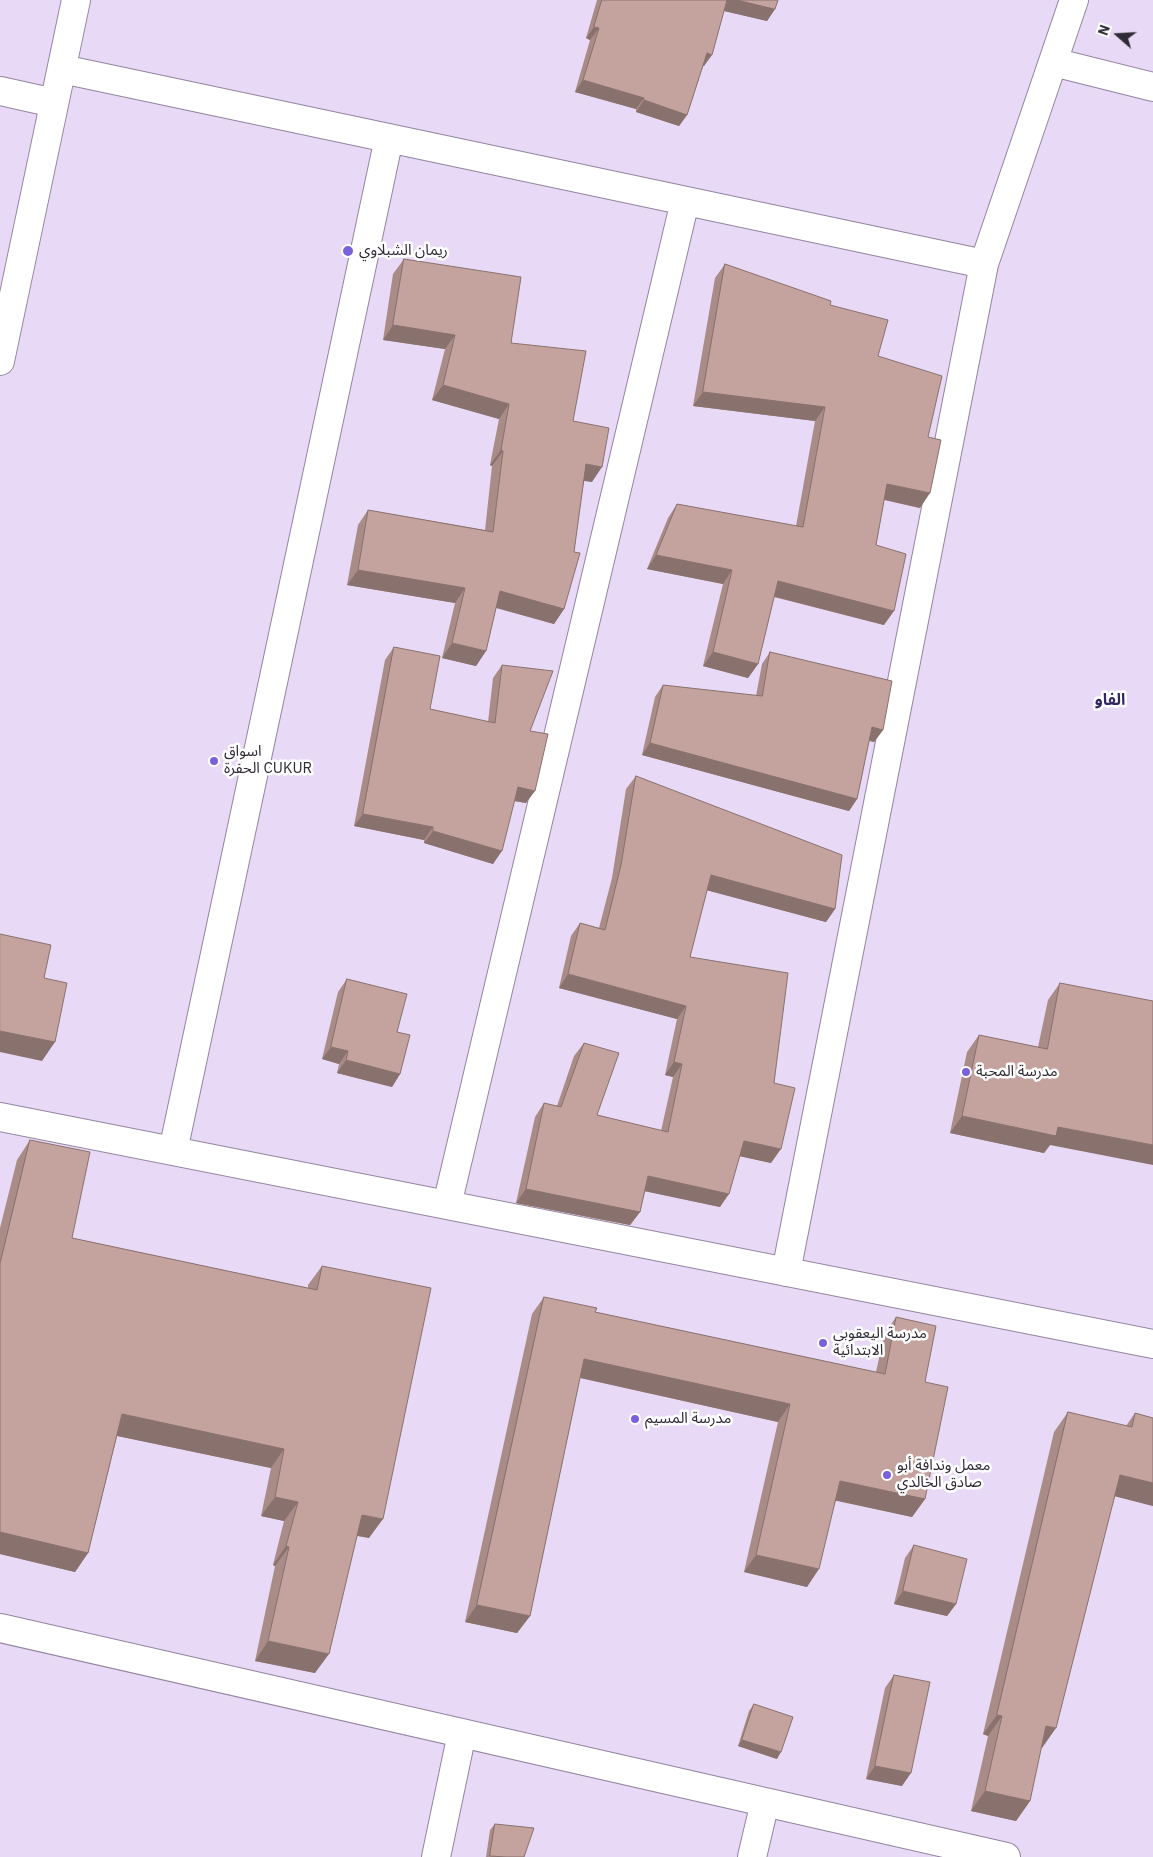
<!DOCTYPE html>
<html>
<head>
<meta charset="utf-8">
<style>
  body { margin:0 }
  #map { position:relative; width:1153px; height:1857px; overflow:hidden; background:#e8daf6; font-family:"IBM Plex Sans",sans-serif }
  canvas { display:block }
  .north { position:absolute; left:1093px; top:10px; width:50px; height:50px; -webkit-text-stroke:4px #fff; paint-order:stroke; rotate:289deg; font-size:14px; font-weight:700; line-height:20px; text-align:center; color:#2f2a34 }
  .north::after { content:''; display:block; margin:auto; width:18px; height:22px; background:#2f2a34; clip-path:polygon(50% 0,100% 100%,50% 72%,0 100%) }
</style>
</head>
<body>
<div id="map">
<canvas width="1153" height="1857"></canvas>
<div class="north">N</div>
</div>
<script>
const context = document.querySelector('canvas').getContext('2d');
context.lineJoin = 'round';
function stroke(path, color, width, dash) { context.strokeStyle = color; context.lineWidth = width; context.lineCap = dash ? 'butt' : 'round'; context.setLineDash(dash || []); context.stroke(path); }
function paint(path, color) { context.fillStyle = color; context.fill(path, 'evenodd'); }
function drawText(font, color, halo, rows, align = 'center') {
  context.font = font + ' "IBM Plex Sans","Noto Sans Arabic",sans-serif'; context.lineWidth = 5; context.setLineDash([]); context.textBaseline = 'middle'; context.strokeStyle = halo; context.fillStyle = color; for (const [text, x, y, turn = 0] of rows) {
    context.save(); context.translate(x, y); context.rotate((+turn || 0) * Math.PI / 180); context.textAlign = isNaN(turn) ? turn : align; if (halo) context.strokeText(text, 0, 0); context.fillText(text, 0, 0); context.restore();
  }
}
const minor = new Path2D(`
  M1053,62l100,25
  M62,69l922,195
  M0,91l54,12
  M0,361l76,-361
  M0,1117l1153,227
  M173,1151l216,-1013
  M447,1205l238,-1004
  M786,1272l198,-1008 90,-264
  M0,1628l1006,229
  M436,1857l26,-124
  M752,1857l13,-55`);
stroke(minor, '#93859f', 30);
stroke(minor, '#fff', 28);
paint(new Path2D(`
  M597,0h181l-3,9 -8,12 -43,-10 -20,55h-1l-16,49 -8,11 -43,-14v-3l-61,-17 15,-52 -4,-2z
  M404,259l107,84 62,78 19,61 -8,-1 -20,128 -10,15 -58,-16 -10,43 -10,15 -34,-8 13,-55 -108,-18 11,-60 10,-15 117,20 7,-64 -2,-1 9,-46 -67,-19 13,-51 -62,-9 10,-66z
  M725,264l105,41 48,51 50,81 -8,71 -36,-8 -8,45 8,80 -110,-28 -16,67 -10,14 -45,-12 20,-82 -76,-15 21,-51 9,-14 119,22 19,-105 -122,-15 22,-128z
  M394,647l36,62 58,13 5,-44 9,-13 28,66 -4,72 -12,-2 -21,63 -69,-21v-3l-70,-14 31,-166z
  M770,652l113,78 -9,12 -5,-1 -12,58 -8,12 -207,-56 13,-58 8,-12 93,11 6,-32z
  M636,776l199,133 -9,13 -119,-32 -17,67 84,126 -3,80 -31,-7 -20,51 -75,-16 -5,21 -10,13 -114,-22 19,-86 9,-14 13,3 17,-50 10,-13 13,72 64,16 12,-54 -8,-2 12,-56 -118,-31 12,-52 9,-13 19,5 13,-50 14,-89z
  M347,979l50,53 3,42 -8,13 -55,-14 2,-9 -17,-5 16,-67z
  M1060,983l-10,162 -6,8 -94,-20 17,-81 12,-17 59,12 10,-47z
  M30,1140l42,98 236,50v-3l14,-19 47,272 -12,-2 -42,137 -60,-12 20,-95 -2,-1 11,-44 -23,-5 10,-48 -154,-32 -29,117 -13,19 -75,-18v-326l17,-68z
  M544,1297l51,15 281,60 8,-37 12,-18 29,65v117l-13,18 -76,-17 -29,87 -63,-15 34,-150 -198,-44 -50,238 -13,17 -52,-11 67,-308z
  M1068,1412l58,14 9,-13 18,5v88l-38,-10 -73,252h-1l-11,53 -14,20 -45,-10 17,-75 -5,-2 71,-302z
  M914,1545l42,59 -9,12 -53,-12 11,-46z
  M894,1675l8,111 -36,-7 19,-91z
  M754,1704l23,55 -39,-13 11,-35z
  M495,1824l29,33h-38l4,-27z`), '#a98b87');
paint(new Path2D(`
  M726,0h11l38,9 -8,12 -47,-11z
  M594,27l5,1 -9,12 -4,-2z
  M707,53l5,2 -8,11 -5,-1z
  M583,80l61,18 -8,11 -61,-17z
  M644,100l43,15 -8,11 -43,-14z
  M393,325l62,10 -10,14 -62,-9z
  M443,385l66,19 -10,15 -67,-19z
  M703,392l122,15 -10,14 -122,-15z
  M501,450l2,1 -11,15 -2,-1z
  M586,464l16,3 -10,15 -16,-3z
  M887,484l43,9 -10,15 -43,-10z
  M656,555l76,15 -9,14 -76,-15z
  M358,570l107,18 -10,15 -108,-18z
  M778,581l116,30 -10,14 -116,-30z
  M500,591l64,18 -10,15 -64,-18z
  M452,643l34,8 -10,15 -34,-8z
  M713,652l45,12 -10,14 -45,-12z
  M872,727l11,3 -9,12 -10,-3z
  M650,743l207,56 -8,12 -207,-56z
  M518,787l17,4 -9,12 -17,-3z
  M363,814l70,13 -9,13 -70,-14z
  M433,831l69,20 -9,13 -69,-21z
  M711,875l124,34 -9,13 -124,-33z
  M568,974l118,32 -9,13 -118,-31z
  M0,1031l55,11 -13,19 -42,-9z
  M331,1047l17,4 -9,13 -17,-5z
  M346,1060l54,14 -8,13 -55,-14z
  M674,1062l8,2 -9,13 -8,-2z
  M962,1116l96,11 95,18v20l-103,-20 -6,8 -94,-20z
  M744,1141l37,8 -10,14 -37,-8z
  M648,1176l81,18 -9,13 -81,-17z
  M526,1189l114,23 -10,13 -114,-22z
  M584,1359l206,45 -12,18 -206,-46z
  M122,1414l162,35 -13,19 -163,-34z
  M1120,1475l33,8v23l-47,-12z
  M840,1481l85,18 -13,18 -84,-18z
  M275,1497l23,5 -14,19 -23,-5z
  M362,1515l21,4 -14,19 -20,-4z
  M0,1532l88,21 -13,19 -75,-18z
  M286,1546l3,1 -14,19 -2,-1z
  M756,1555l63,14 -12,18 -63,-15z
  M903,1591l53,13 -9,12 -53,-12z
  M477,1605l53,11 -13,17 -52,-11z
  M268,1641l61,13 -14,19 -60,-12z
  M997,1715l5,1 -14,20 -5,-2z
  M1046,1726l10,2 -14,20 -10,-2z
  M742,1740l39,12 -4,7 -39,-13z
  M875,1766l36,7 -9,13 -36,-7z
  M985,1791l45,10 -14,20 -45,-10z`), '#89716e');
const building = new Path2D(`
  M602,0h125l-15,55 -5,-2 -20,62 -43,-15v-2l-61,-18 16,-52 -5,-1z
  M737,0h41l-3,9z
  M404,259l117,18 -10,66 75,8 -13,70 36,7 -7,39 -16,-3 -12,88 6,1 -16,56 -64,-18 -14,60 -34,-8 13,-55 -107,-18 10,-60 125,22 10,-81 -2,-1 8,-46 -66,-19 12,-50 -62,-10z
  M725,264l106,37 -1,4 58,15 -10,36 64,20 -14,61 13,3 -11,53 -43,-9 -11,61 30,9 -12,57 -116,-30 -20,83 -45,-12 19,-82 -76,-15 21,-51 126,23 22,-120 -122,-15z
  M394,647l46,9 -10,53 65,14 7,-58 51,6 -23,60 18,3 -13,57 -17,-4 -16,64 -69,-20v-4l-70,-13z
  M770,652l122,29 -9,49 -11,-3 -15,72 -207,-56 13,-58 99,11z
  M636,776l206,79 -7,54 -124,-34 -21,82 98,16 -14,110 21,5 -14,61 -37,-8 -15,53 -81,-18 -8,36 -114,-23 18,-86 17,4 23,-64 35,10 -22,62 71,17 14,-68 -8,-2 12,-56 -118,-32 12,-51 25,7 16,-65z
  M0,934l51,11 -7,33 23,5 -12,59 -55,-11z
  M347,979l60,15 -10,38 13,3 -10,39 -54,-14 2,-9 -17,-4z
  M1060,983l93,18v144l-95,-18 -2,9 -94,-20 17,-81 68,14z
  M30,1140l60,12 -18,86 245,52 5,-24 109,22 -48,231 -21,-4 -33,139 -61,-13 21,-94 -3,-1 12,-44 -23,-5 9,-48 -162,-35 -34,139 -88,-21v-268z
  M544,1297l53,11 -2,4 290,62 11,-57 40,9 -11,56 23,5 -23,112 -85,-18 -21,88 -63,-14 34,-151 -206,-45 -54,257 -53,-11z
  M1068,1412l64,15 3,-14 18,5v65l-33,-8 -64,253 -10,-2 -16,75 -45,-10 17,-75 -5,-1z
  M914,1545l53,14 -11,45 -53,-13z
  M894,1675l36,7 -19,91 -36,-7z
  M754,1704l39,13 -12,35 -39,-12z
  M495,1824l39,4 -10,29h-18l-16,-1z`);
paint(building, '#c4a29d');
stroke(building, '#89716e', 1);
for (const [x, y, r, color] of [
  [348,251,6,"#7a61dc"],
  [214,761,5,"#7a61dc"],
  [966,1072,5,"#7a61dc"],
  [823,1343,5,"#7a61dc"],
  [635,1419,5,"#7a61dc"],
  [887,1475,5,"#7a61dc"]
]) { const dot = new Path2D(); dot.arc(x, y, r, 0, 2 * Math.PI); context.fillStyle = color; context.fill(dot); stroke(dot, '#fff', 2); }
drawText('15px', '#2f2a34', '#fff', [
  ["ريمان الشبلاوي",359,251],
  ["اسواق",224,752],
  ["الحفرة CUKUR",224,769],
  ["مدرسة المحبة",976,1072],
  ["مدرسة اليعقوبي",833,1334],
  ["الابتدائية",833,1351],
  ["مدرسة المسيم",645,1419],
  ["معمل وندافة أبو",897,1466],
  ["صادق الخالدي",897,1483]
], 'left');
drawText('bold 16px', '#332762', '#fff', [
  ["الفاو",1110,700]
]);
</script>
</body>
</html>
